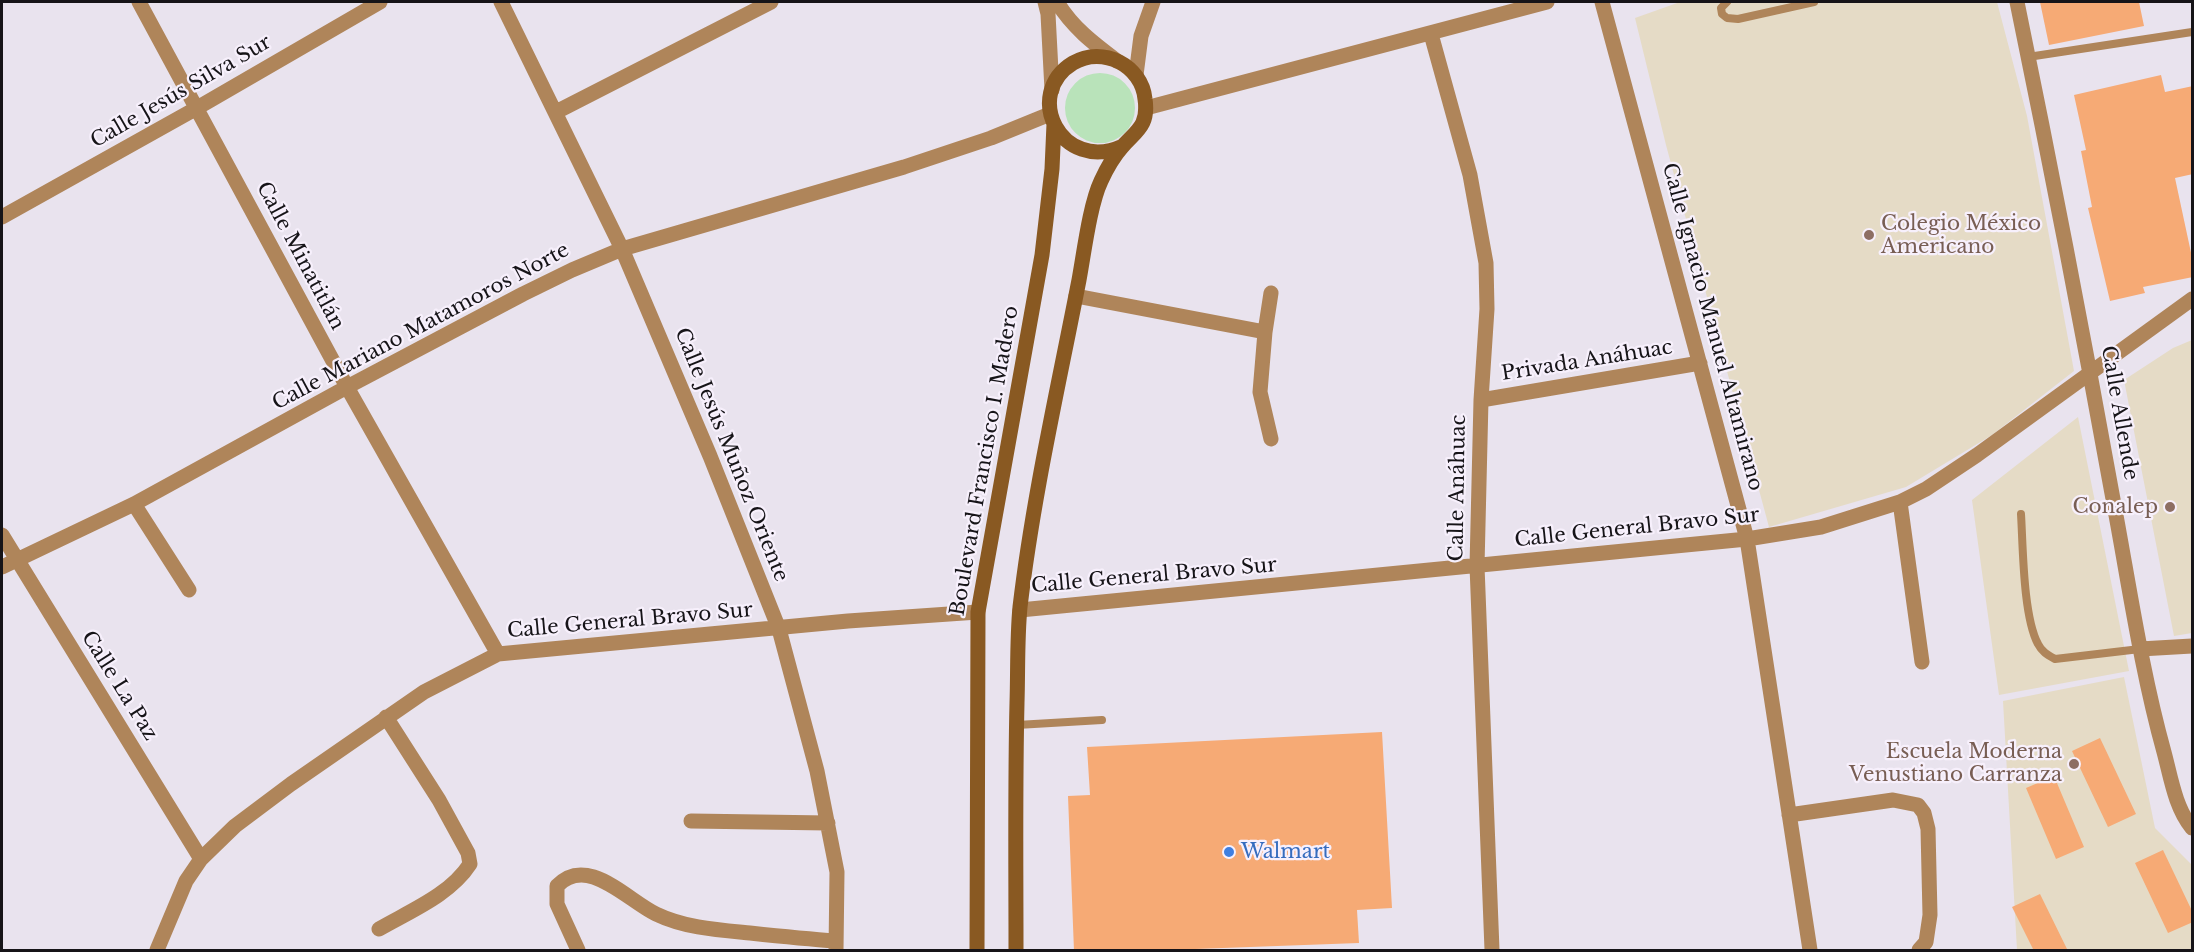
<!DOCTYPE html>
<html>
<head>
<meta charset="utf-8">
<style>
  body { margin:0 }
  #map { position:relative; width:2194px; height:952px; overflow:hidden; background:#e9e3ee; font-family:"Libre Baskerville",serif }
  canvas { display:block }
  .frame { position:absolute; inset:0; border:3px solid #161418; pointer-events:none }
</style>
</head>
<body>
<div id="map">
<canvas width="2194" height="952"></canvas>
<div class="frame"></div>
</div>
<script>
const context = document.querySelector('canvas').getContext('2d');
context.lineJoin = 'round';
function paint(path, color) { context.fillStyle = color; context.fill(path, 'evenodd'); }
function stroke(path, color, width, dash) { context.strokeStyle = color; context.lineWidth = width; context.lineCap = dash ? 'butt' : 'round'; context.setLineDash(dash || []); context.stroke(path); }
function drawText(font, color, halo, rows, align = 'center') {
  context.font = font + ' "Libre Baskerville",serif'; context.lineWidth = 4.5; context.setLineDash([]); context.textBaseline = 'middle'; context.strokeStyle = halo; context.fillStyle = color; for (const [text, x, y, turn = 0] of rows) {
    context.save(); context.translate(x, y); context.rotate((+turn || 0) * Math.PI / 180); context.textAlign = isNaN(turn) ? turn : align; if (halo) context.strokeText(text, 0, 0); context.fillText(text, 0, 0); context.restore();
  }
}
paint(new Path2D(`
  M1680,2h317l30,114 47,255 -82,64 -86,52 -137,40 -103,-382 -31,-127z
  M2192,340v293l-18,3 -50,-256 49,-32z
  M2078,417l51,254 -130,24 -27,-195z
  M2124,677l31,151 37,37v85h-175l-14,-249z`), '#e5dbc6');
paint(new Path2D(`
  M1065 108a35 35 0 1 1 70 0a35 35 0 1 1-70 0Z`), '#b9e3ba');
paint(new Path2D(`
  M2040,2h99l5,24 -95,19z
  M2161,75l4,17 28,-6v88l-18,4 18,84v15l-50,10 2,6 -35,8 -22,-93 4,-1 -11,-56 5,-1 -12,-55z
  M1382,732l10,176 -35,2 2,33 -218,8h-67l-6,-155 22,-1 -3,-48z
  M2100,738l36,76 -28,13 -36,-76z
  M2054,776l30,71 -28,12 -30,-71z
  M2163,850l30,63v9l-25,11 -33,-70z
  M2040,894l28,57h-34l-22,-44z`), '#f6aa75');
stroke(new Path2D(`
  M1727,2l-6,6 1,6 5,4 11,1 76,-17
  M2028,57l164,-25
  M2021,514c2,32 2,102 17,130 4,8 10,11 17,15l85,-10
  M1017,725l85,-5`), '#af855a', 8);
stroke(new Path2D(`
  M139,2l208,385 151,267
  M501,2l121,247 88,207 69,173 38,142 20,101 -1,78
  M1602,2l145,537 63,411
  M2017,2c34,165 66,331 96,497 16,85 28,170 51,253 7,26 11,55 28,76
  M1431,34l39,141 16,88 1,46 -6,91 -4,166 15,384
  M1146,108l401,-106
  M556,112l215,-110
  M2,217l195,-109 183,-106
  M1076,296l189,36
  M1481,400l219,-37
  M1271,439l-11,-47 5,-60 6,-39
  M1900,502l22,160
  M134,504l55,86
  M2,535l199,324
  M2,567l132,-63 213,-117 176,-93 49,-24 50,-21 282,-82 87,-29 59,-24
  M1020,610l727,-71 74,-12 79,-25 26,-13 51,-34 215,-156
  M2140,649l52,-3
  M1789,815l104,-15 25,5 6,8 4,16 2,86 -4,27 -7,8
  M691,821l137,2
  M379,929c31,-18 71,-34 91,-65l-2,-11 -29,-53 -53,-83
  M157,950l29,-69 15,-22 34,-33 56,-42 133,-92 74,-38 350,-33 130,-9
  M578,950l-21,-46v-18c30,-32 70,14 99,28 29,14 62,16 94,19 28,3 57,6 86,8`), '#af855a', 15);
stroke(new Path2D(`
  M1045,2l3,12 4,76
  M1057,2c15,25 36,41 60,59
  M1136,75l5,-39 12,-34`), '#af855a', 15);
stroke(new Path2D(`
  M977,950l1,-338 64,-357 10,-86 2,-45
  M1016,950c0,-82 -1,-165 1,-247 1,-32 0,-65 3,-96 13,-110 38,-219 59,-327 5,-27 11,-76 22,-99 5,-11 13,-25 21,-34 14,-16 27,-21 23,-48 -3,-33 -42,-54 -72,-36 -51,31 -12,111 50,83`), '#895922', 15);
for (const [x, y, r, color] of [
  [1869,235,6,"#8d6e63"],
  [2170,507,6,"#8d6e63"],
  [2074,764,6,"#8d6e63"],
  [1229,852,6,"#3f7fe0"]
]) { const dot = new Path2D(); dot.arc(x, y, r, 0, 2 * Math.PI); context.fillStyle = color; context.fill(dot); stroke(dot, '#f7f0fc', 2); }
drawText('20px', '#161418', '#f7f0fc', [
  ["Calle Jesús Silva Sur",181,92,-30],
  ["Calle Minatitlán",300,256,62],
  ["Calle Mariano Matamoros Norte",421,327,-28],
  ["Calle Ignacio Manuel Altamirano",1712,327,75],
  ["Privada Anáhuac",1587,361,-9],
  ["Calle Allende",2119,413,80],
  ["Calle Jesús Muñoz Oriente",731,455,68],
  ["Boulevard Francisco I. Madero",985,461,-80],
  ["Calle Anáhuac",1458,488,-89],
  ["Calle General Bravo Sur",1637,528,-6],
  ["Calle General Bravo Sur",1154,576,-5],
  ["Calle General Bravo Sur",630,621,-5],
  ["Calle La Paz",119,686,58]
]);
drawText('20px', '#785e54', '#f7f0fc', [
  ["Colegio México",1881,224,"left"],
  ["Americano",1881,247,"left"],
  ["Conalep",2158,507],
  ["Escuela Moderna",2062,752],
  ["Venustiano Carranza",2062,775]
], 'right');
drawText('20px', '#366cbe', '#f7f0fc', [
  ["Walmart",1241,852]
], 'left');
</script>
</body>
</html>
